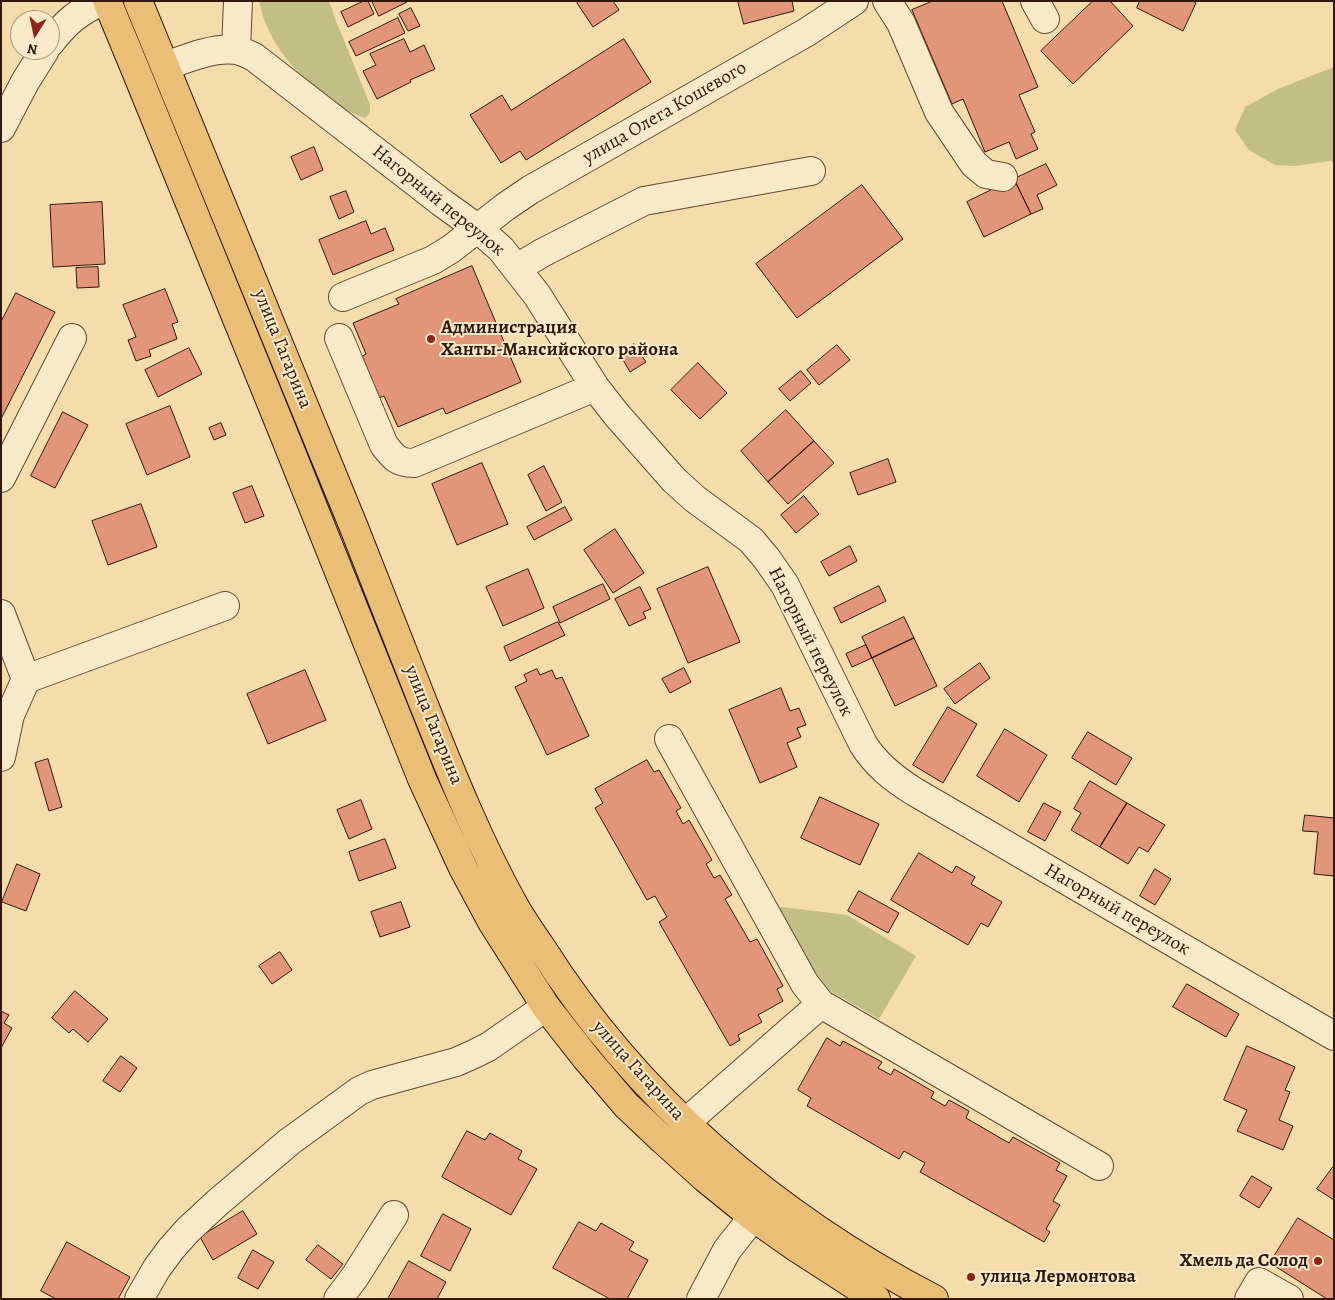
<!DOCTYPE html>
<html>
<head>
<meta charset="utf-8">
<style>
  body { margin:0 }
  #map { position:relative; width:1335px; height:1300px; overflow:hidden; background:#f4ddab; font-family:Alegreya,serif }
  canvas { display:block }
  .frame { position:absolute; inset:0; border:2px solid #32170d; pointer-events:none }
  .north { position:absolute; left:10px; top:10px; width:50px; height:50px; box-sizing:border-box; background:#f8e9c8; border:1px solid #a9957d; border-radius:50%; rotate:190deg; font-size:14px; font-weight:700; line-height:20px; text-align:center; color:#32170d }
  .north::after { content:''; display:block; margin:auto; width:18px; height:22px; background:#8f2418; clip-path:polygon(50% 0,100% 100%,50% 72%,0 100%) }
</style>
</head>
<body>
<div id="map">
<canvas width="1335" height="1300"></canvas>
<div class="frame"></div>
<div class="north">N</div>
</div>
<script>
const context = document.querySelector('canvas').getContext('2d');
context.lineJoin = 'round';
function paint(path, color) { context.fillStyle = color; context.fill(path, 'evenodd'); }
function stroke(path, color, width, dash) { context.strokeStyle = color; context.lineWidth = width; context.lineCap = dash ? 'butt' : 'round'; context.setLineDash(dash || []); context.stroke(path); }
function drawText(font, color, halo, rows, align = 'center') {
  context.font = font + ' Alegreya,serif'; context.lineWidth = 4; context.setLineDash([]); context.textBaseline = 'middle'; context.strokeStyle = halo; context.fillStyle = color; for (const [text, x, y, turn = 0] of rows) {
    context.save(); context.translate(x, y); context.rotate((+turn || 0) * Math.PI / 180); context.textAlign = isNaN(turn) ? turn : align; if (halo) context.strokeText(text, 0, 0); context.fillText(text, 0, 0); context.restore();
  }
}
paint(new Path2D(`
  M259,1h70l8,23 7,16 26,65v8l-5,5c-19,-6 -32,-16 -47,-28 -29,-24 -51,-51 -59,-89z
  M1334,67v95l-4,-1 -35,5 -20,-1 -26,-15 -14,-20 10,-23 33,-18z
  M782,907l65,8 69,41 -37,63 -61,-35 -41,-75z`), '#c1bf85');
const building = new Path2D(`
  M364,1h4l6,13 -26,13 -7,-15z
  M372,1h35v1l-28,14z
  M579,1h34l6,9 -26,17 -16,-24z
  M738,1h54l2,10 -50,13z
  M933,1h69l36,86 -19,8 16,37 -4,2 7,15 -22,10 -7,-17 -24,10 -22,-53 -11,5 -40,-94z
  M1093,1h17l23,25 -60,58 -32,-33z
  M1140,1h53l3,2 -13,28 -46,-23z
  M411,8l9,18 -12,5 -9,-17z
  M398,18l7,15 -49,23 -7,-14z
  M404,39l6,13 14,-7 11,24 -25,11 1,2 -34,17 -14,-28 13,-6 -6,-11z
  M624,39l27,43 -125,78 -6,-9 -19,12 -31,-48 32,-20 9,15z
  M314,147l9,23 -22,10 -10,-23z
  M1046,164l11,21 -20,10 6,14 -12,5 -17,-35z
  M1014,179l17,35 -47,23 -17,-35z
  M862,185l41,54 -106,79 -41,-54z
  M346,191l8,21 -15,7 -9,-22z
  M102,202l3,62 -52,3 -3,-62z
  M366,221l5,13 14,-6 9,22 -61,25 -14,-35z
  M472,266l49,116 -75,32 -3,-6 -45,19 -14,-31 -5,2 -18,-41 5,-3 -13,-31 46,-19 -3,-5z
  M98,267l1,20 -22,1 -1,-20z
  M165,289l13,33 -6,2 5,15 -28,11 2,6 -15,5 -8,-21 8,-3 -13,-32z
  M16,293l39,19 -54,107v-97z
  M634,344l12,18 -16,10 -11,-19z
  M837,345l13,15 -31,25 -12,-15z
  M189,348l13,26 -44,23 -13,-27z
  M698,363l29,30 -27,26 -29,-29z
  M801,371l10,12 -21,18 -11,-12z
  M170,406l20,51 -43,18 -21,-51z
  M786,410l28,31 -46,41 -27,-31z
  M63,412l25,13 -33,63 -24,-12z
  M221,423l5,12 -12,5 -5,-12z
  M814,441l20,22 -46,41 -20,-22z
  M888,459l8,23 -38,13 -8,-22z
  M482,463l26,61 -51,21 -25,-61z
  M544,466l18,36 -16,9 -18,-36z
  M252,486l12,30 -19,7 -12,-30z
  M804,496l15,18 -23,19 -15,-18z
  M141,504l16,43 -49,18 -16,-44z
  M565,507l7,13 -38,20 -7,-13z
  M615,529l29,44 -31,20 -29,-43z
  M850,546l7,15 -28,15 -8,-14z
  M708,567l32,75 -52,21 -31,-74z
  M528,569l16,39 -41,18 -17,-39z
  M603,584l7,15 -50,24 -7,-16z
  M879,586l7,15 -45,22 -7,-15z
  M640,587l11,22 -8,3 3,6 -17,8 -14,-27z
  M904,617l10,21 -42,20 -10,-21z
  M558,622l7,13 -55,26 -6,-14z
  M914,638l23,48 -42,20 -23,-48z
  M866,645l6,13 -20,9 -6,-13z
  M980,663l10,15 -35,26 -11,-15z
  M684,668l7,14 -21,11 -8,-14z
  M537,669l3,6 12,-5 4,9 6,-2 27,59 -42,19 -32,-68 12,-6 -3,-6z
  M305,670l21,50 -58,24 -21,-50z
  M781,688l9,23 9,-3 7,17 -9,3 4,9 -14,6 10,24 -37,16 -31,-73z
  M948,707l29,17 -34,59 -30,-18z
  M1005,729l42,26 -28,47 -42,-26z
  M1088,732l44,26 -16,27 -44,-27z
  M48,759l14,48 -13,4 -14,-48z
  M647,760l7,12 5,-2 22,38 -5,3 7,13 6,-4 23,40 -6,4 8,14 6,-3 12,20 -7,4 25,43 7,-3 26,47 -6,3 6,12 -25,14 4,7 -24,13 2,5 -10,6 -71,-124 8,-5 -12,-21 -8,4 -52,-92 8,-5 -8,-14z
  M1090,781l37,22 -27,44 -29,-17 10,-17 -7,-4z
  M820,797l59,27 -19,41 -59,-27z
  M361,800l11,29 -23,10 -12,-29z
  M1044,803l17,9 -16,29 -17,-9z
  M1127,803l38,22 -17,27 -9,-5 -11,17 -28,-17z
  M1305,815l29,3v58l-20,-2 4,-42 -15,-1z
  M385,839l11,29 -37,13 -10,-29z
  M919,853l33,20 4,-7 19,11 -4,7 31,18 -14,25 -7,-4 -13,22 -77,-45z
  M17,864l23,10 -14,37 -24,-9z
  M1155,869l16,10 -16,26 -15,-9z
  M859,891l40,22 -11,20 -40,-22z
  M401,902l9,25 -30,10 -9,-25z
  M280,952l12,18 -20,14 -13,-18z
  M1187,984l52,30 -13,23 -53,-30z
  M75,991l33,28 -20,23 -15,-13 -4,4 -17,-15z
  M1,1011l8,4 -5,8 8,5 -11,20z
  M827,1038l13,8 3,-5 39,21 -4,6 13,7 3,-6 40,23 -3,6 14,8 4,-6 20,11 -3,7 43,25 4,-6 47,26 -4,7 11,6 -14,25 7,4 -14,24 4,3 -6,10 -124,-70 5,-9 -21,-12 -5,8 -92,-53 4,-8 -13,-8z
  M1247,1046l48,21 -10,23 5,2 -11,28 14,6 -10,24 -46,-19 10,-21 -23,-10z
  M121,1056l16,12 -17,24 -17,-11z
  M467,1131l18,9 5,-7 32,18 -4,8 19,10 -26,46 -69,-38z
  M1333,1167h1v33l-17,-11z
  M1252,1176l20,12 -13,20 -19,-12z
  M243,1211l14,23 -44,26 -13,-23z
  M443,1214l28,15 -21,42 -29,-15z
  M1298,1218l36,22v59h-7l-57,-36z
  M579,1222l17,9 5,-8 33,19 -5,8 19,10 -21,39h-17l-57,-31z
  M67,1242l63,35 -12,22h-62l-15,-8z
  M318,1245l25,19 -12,15 -25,-19z
  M253,1250l21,12 -16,27 -20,-11z
  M409,1261l37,21 -9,17h-49z`);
paint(building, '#e19678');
stroke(building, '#32170d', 1);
const minor = new Path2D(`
  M887,1l14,22 38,89 35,52 12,10 17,3
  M1035,1l10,18
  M50,43c16,-21 28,-31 52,-42
  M236,50l2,-49
  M166,66c19,-7 48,-19 69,-16 7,1 13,4 19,7l187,145 36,26 24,21 36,46 58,92 21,27 58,66 21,19 56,41 16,19 18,26 78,159c13,21 31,35 52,48l419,244
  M1,128l24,-46 20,-32
  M517,268l25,-15 102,-52 167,-30
  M343,297l90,-37 18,-11 54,-42 25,-17 277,-158 47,-31
  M339,338l45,107c10,13 14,18 30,18l181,-76
  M1,478l71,-140
  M1,614l25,65
  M669,739l136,245 16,20 278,162
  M1,757l9,-42 16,-36 199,-73
  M685,1123l136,-119
  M139,1299l18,-31 14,-19 17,-19 29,-27 72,-61 70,-51 13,-6 84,-23 18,-8 14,-7 58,-40
  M338,1299l16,-21 40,-63
  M701,1299l26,-49 26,-33
  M1249,1299l10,-17 30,17`);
const major = new Path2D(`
  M107,1l31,75 145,356 139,347 41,89 29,54 54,85 40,51 40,47 37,35 42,38 48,39 44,31 79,51
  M138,1c73,174 144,349 215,524 23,58 46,116 69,175 28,70 56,141 93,207 8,14 17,27 26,40 96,152 234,269 393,352`);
stroke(minor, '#624834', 30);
stroke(major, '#32170d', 30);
stroke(minor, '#f8e9c8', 28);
stroke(major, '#eabe76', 28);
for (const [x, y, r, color] of [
  [431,339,5,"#8f2418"],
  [1318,1261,5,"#8f2418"],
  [971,1277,5,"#8f2418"]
]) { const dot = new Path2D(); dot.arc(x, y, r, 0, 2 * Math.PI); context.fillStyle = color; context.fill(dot); stroke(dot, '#f8e9c8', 2); }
drawText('19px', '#32170d', '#f8e9c8', [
  ["улица Олега Кошевого",665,113,-30],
  ["Нагорный переулок",438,201,39],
  ["улица Гагарина",282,349,68],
  ["Нагорный переулок",810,642,63],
  ["улица Гагарина",433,725,68],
  ["Нагорный переулок",1117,910,30],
  ["улица Гагарина",638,1071,48]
]);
drawText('bold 19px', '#32170d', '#f8e9c8', [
  ["Администрация",441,328],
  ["Ханты-Мансийского района",441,350],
  ["Хмель да Солод",1308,1261,"right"],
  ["улица Лермонтова",981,1277]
], 'left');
</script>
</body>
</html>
